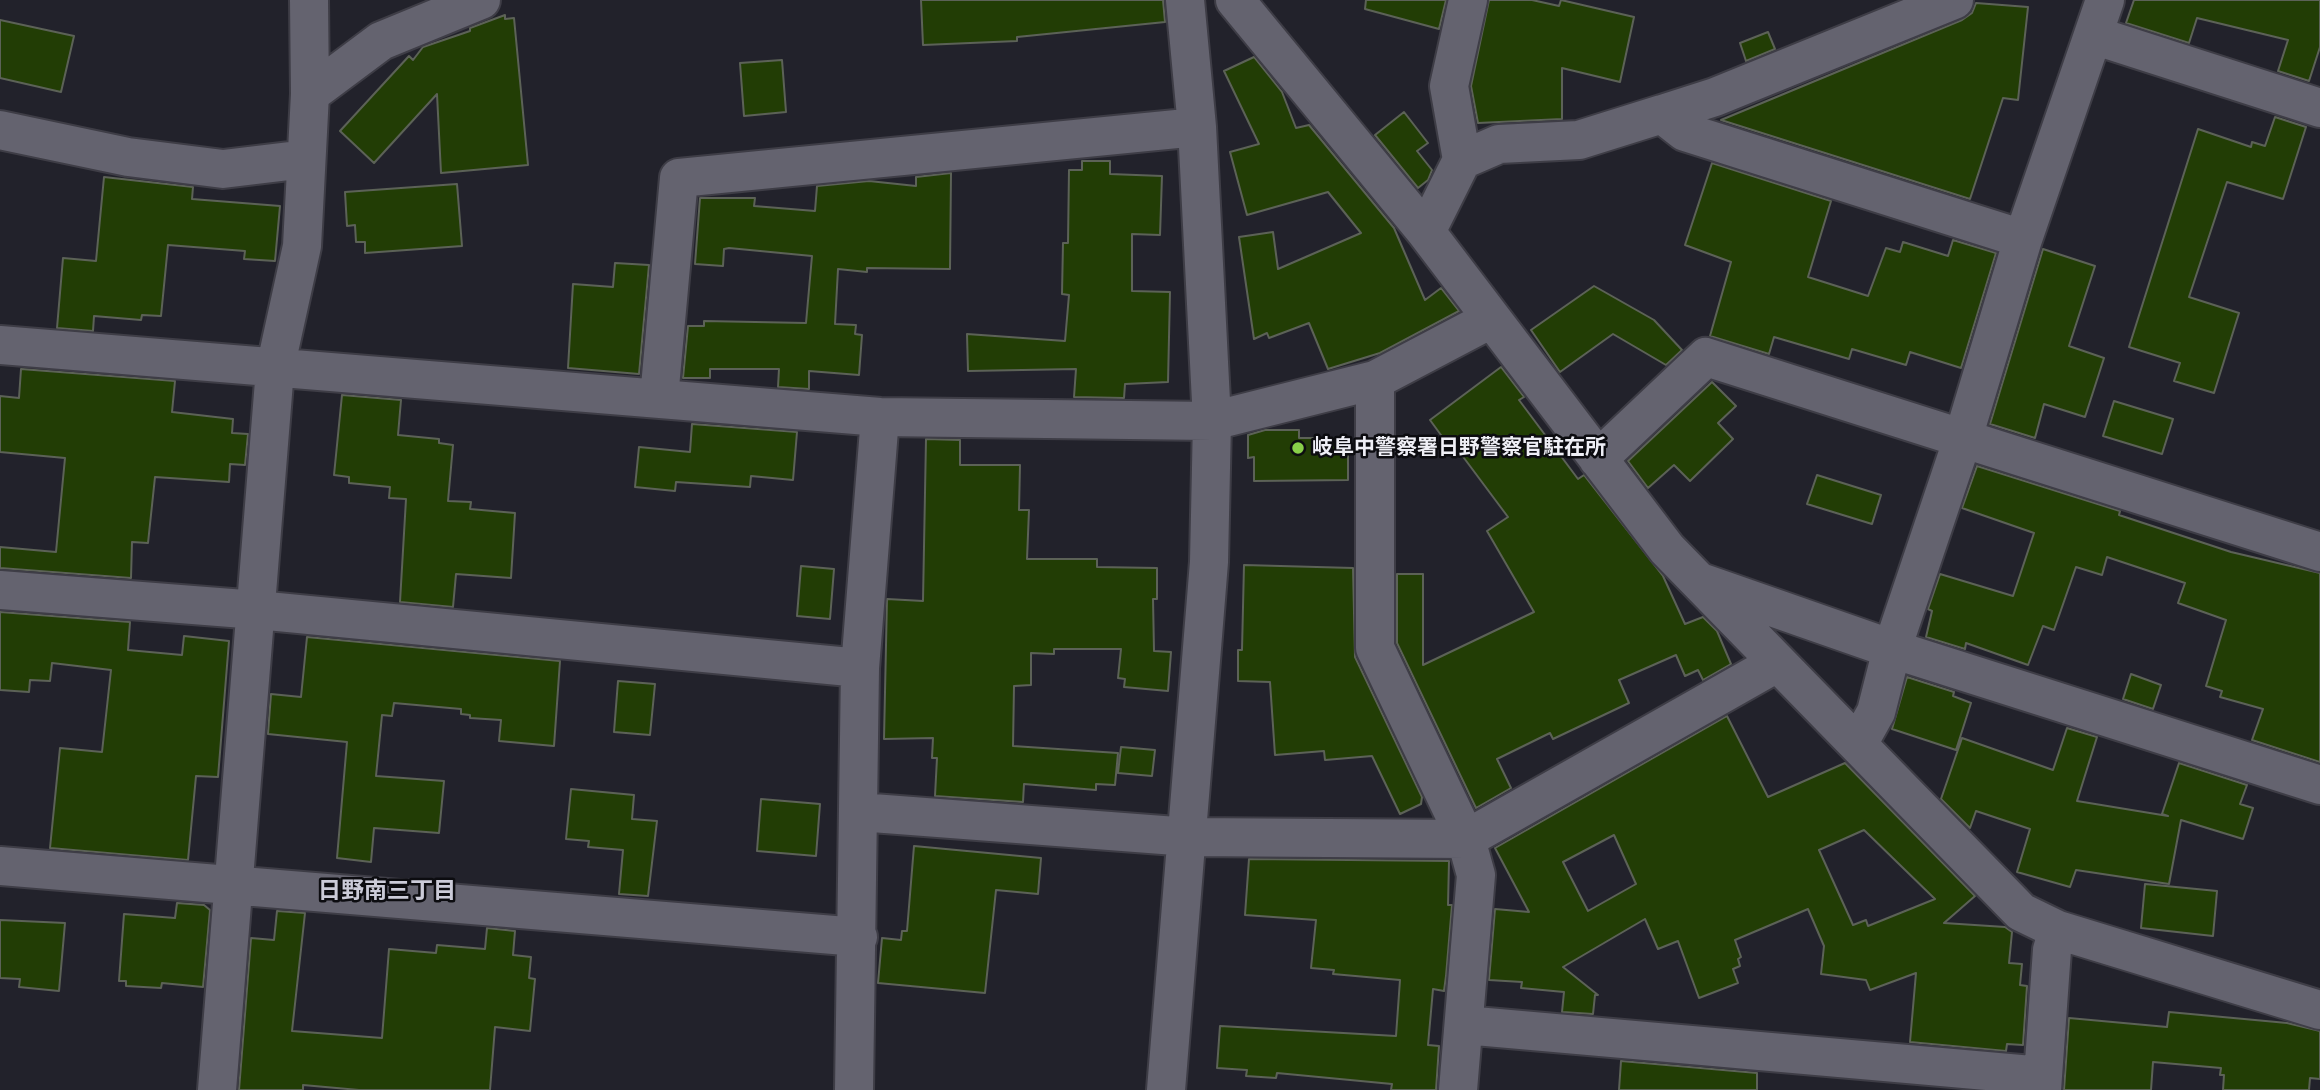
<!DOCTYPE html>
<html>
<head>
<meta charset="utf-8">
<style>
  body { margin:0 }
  canvas { display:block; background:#22222b }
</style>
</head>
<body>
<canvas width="2320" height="1090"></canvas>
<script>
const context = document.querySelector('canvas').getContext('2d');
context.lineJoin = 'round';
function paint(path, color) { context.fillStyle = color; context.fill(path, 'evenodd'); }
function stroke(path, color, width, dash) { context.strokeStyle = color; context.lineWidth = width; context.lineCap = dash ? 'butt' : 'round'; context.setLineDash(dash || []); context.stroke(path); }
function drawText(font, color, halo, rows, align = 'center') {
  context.font = font + ' "DM Sans","Noto Sans JP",sans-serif'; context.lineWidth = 5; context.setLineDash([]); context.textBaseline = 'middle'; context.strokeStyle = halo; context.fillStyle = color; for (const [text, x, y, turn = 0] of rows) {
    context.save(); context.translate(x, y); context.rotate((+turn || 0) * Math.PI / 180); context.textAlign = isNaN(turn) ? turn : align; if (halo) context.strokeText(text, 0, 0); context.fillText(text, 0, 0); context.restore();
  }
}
const building = new Path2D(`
  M921,0h242l2,22 -148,15v4l-94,4z
  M1366,0h80l-7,29 -74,-20z
  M1489,0h43l27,6 2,-6 73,17 -14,65 -58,-14v51l-84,4 -7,-37z
  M2134,0h186v47l-11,34 -31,-10 10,-31 -91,-22 -8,25 -63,-20z
  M1976,3l52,4 -10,93 -15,-2 -33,101 -249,-79 241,-100 10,-7z
  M505,15v4l9,-1 14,147 -87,8 -4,-79 -63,69 -34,-32 69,-75 4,4 10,-13 47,-16v-3z
  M0,20l74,16 -13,56 -61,-14z
  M1768,32l7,17 -29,12 -6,-18z
  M1254,57l28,35 14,36 13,-3 85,103 31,72 16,-12 18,23 -79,42 -52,16 -19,-46 -40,15 -2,-5 -13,6 -15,-102 34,-5 5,37 83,-36 -33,-41 -81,23 -17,-63 29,-8 -35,-73z
  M782,60l4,52 -42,4 -4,-53z
  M1404,112l24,31 -11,8 15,19 -4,10 -10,8 -43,-53z
  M2275,117l31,10 -23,72 -56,-17 -38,115 50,16 -25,80 -40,-12 6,-18 -51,-16 69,-218 53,18 1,-5 13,4z
  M1082,161h28v13l52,2 -2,59 -28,-1v57l38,1 -2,90 -43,2 -1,14 -50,-1 2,-28 -108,2 -1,-37 98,7 4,-46 -7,-1 1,-51h5l1,-73h13z
  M1712,163l119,38 -23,76 60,19 18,-48 14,4 3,-10 45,14 5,-16 43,13 -35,115 -51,-16 -4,13 -54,-16 -3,10 -75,-22 -5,17 -59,-18 21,-74 -46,-17z
  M951,173l-1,96 -83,-1v4l-29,-3 -3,55 21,1 -1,9 7,1 -3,40 -50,-4v18l-31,-2 1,-18h-69v9h-27l5,-52h16v-5l102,2 6,-67 -83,-8 -5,1 -1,17 -28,-2 5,-66h55l-1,8 61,5 2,-25 52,-5 47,5v-9z
  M104,177l89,10 -1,12 88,7 -5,55 -31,-2 1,-8 -77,-6 -7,71 -19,-1 -1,5 -47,-4 -1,15 -36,-3 6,-70 33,3z
  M457,184l5,62 -97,7v-11h-9l-1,-17 -8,1 -2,-34z
  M2043,249l52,17 -26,80 35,12 -19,59 -41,-13 -9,34 -45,-14z
  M615,263l34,2 -10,109 -71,-6 5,-84 40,3z
  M1594,286l60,34 28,30 -16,15 -53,-31 -53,38 -29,-42z
  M1501,367l23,30 -5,3 59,79 6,-4 79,101 22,48 18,-7 14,14 14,33 -28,16 -5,-10 -13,6 -9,-21 -57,25 10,23 -76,36 -3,-6 -53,26 14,29 -35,20 -79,-165v-69h26v91l111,-53 -47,-81 21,-14 -47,-63 -4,3 -27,-37z
  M21,369l154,12 -3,31 61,7 -1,14 16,1 -3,31 -15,-1 -1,18 -74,-5 -7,66 -16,-1 -1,36 -131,-10v-21l56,5 9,-94 -65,-6v-56l19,2z
  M1712,382l24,24 -18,17 15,16 -43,42 -16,-16 -26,23 -20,-27z
  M342,395l59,5 -3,35 41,4v4l14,2 -5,56 23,1 -1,7 45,4 -4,65 -55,-4 -3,33 -53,-5 6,-103 -17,-1 1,-11 -41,-4v-6l-15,-2z
  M2114,401l59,18 -11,35 -59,-18z
  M692,424l105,8 -4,48 -42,-4 -1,11 -74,-5 -1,9 -40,-4 4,-40 51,5z
  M1265,430h34v8h49v42l-94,1v-24l-6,1v-23z
  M926,439l34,1v25h60l-1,45h10l-2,49h70v8l60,1v31h-4l1,52 17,1 -3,39 -44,-4 1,-8 -7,-1 3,-29h-67v5l-23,-1v32l-17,1 -1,60 105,7 -3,32 -19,-1v6l-72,-6 -1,18 -88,-6 2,-38h-5l1,-20 -49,1 3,-140 36,2z
  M1977,466l143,45 -1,4 112,37 89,21v189l-68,-22 11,-31 -43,-12 2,-6 -16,-5 20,-66 -48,-17 7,-20 -78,-26 -5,18 -26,-8 -22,63 -11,-4 -15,39 -62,-22 -1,6 -39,-12 6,-26 -4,-2 12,-35 73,22 21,-63 -72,-25z
  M1817,475l64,20 -9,29 -65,-20z
  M1244,565l109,3 2,89 67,140 -1,7 -21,10 -28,-58 -47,4 -1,-9 -49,4 -5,-73 -32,-1v-31h4z
  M801,566l33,3 -4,50 -33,-3z
  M0,612l130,10 -2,28 54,5 2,-19 45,5 -11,136 -22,-1 -8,84 -138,-12 10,-100 42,4 9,-82 -59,-7 -2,18 -20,-1 -1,12 -29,-2z
  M307,637l253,24 -6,85 -55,-5 2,-21 -31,-2v-3l-9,-1v-5l-67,-6 -2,13 -10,-1 -6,61 68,5 -5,52 -65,-5 -3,34 -34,-4 10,-116 -79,-8 3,-40 30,3z
  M2131,674l30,11 -8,24 -30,-10z
  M1907,677l47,15 -1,4 18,7 -15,47 -64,-21z
  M618,681l37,3 -5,51 -36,-3z
  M1727,716l41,81 77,-34 130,133 -31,27 61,4 7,5 -3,31 13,1 -2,21 7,1 -4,59 -16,-1 -1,7 -96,-9 6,-69 -46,17 -4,-10 -45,-6 3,-28 -16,-37 -73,31 6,17 -3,2 2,7 -7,3 5,14 -39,15 -21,-57 -20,8 -13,-30 -82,48 35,28h-3l-2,19 -31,-2 2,-20 -43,-4 1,-6 -33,-2 6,-71 34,3 -34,-64zM1864,830l71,69 -67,27 -2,-6 -13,5 -34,-75zM1614,835l22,49 -48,27 -25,-49z
  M2067,728l30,9 -20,64 91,15 -6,-2 17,-51 68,22 -7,19 13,4 -10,31 -62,-19 -12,64 -93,-14 -6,17 -53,-15 13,-43 -54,-18 -6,17 -29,-29 21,-61 91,32z
  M1121,747l34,3 -3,26 -34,-3z
  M571,789l63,6 -2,24 25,2 -9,75 -29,-2 4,-44 -35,-3 1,-6 -23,-2z
  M761,799l59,5 -4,52 -59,-5z
  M914,846l127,12 -3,36 -42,-4 -11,103 -107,-10 4,-45 19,2 1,-9h5z
  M1249,859l200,2 -1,44h4l-6,71 -2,15 -11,-2 -5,56 11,1 -3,44h-45l1,-6 -115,-11 -1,5 -30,-2 1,-6 -30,-2 3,-42 176,10 4,-56 -67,-6 1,-4 -23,-2 5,-48 -71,-5z
  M2145,884l72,7 -4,45 -72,-8z
  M177,903l27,2 6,5 -7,77 -41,-4 -1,5 -35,-2v-5h-7l5,-67 51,4z
  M277,911l28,2 -13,118 90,7 7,-89 47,4 1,-8 48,4 2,-21 28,3 -2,24 18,2 -2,21 6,1 -5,52 -35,-4 -5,63h-131l-56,-5v5h-64l12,-152 23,2z
  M0,920l65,3 -6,68 -40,-4 1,-8 -20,-1z
  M2169,1012l118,11 33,8v48l-10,-1 -1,12h-86l1,-15h-4l1,-7 -68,-6 -2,28h-87l5,-72 98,9z
  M1621,1061l136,12v17h-138z`);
paint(building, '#223d05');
stroke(building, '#5c6257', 2);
const minor = new Path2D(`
  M309,0l1,94
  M1235,0l191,232 241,317 354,363 37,18 262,80
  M2093,35l227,73
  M1662,114l53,-17 239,-97
  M0,130l128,27 95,12 83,-10
  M1462,160l-13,-74 19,-86
  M1426,232l36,-72 37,-16 80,-4 83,-26 23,18 338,107
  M0,345l880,72 332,4 163,-41 116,-61
  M1375,380v268l91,191 10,36 -18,215
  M659,398l20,-220 518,-51
  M1598,459l108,-102 614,195
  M1703,583l189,66 428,136
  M0,590l257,20 603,58
  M1858,744l18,-32 16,-63 71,-211 60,-199 82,-239
  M859,812l330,25 277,2 309,-175
  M0,866l858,71
  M1464,1025l579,51
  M217,1090l58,-721 27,-123 8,-152 71,-53 100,-41
  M854,1090l6,-422 20,-251
  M1166,1090l43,-528 3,-141 -15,-294 -12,-127
  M2042,1090l10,-140 6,-20`);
stroke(minor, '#3e3d46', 42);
stroke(minor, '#64636f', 38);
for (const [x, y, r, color] of [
  [1298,448,7,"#88cf49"]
]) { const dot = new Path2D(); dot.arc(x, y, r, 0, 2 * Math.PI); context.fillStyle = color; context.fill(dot); stroke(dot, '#0c0c10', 2.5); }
drawText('bold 21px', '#efeff6', '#0c0c10', [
  ["岐阜中警察署日野警察官駐在所",1312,448]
], 'left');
drawText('bold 23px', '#cbcbd8', '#0c0c10', [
  ["日野南三丁目",387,892]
]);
</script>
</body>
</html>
